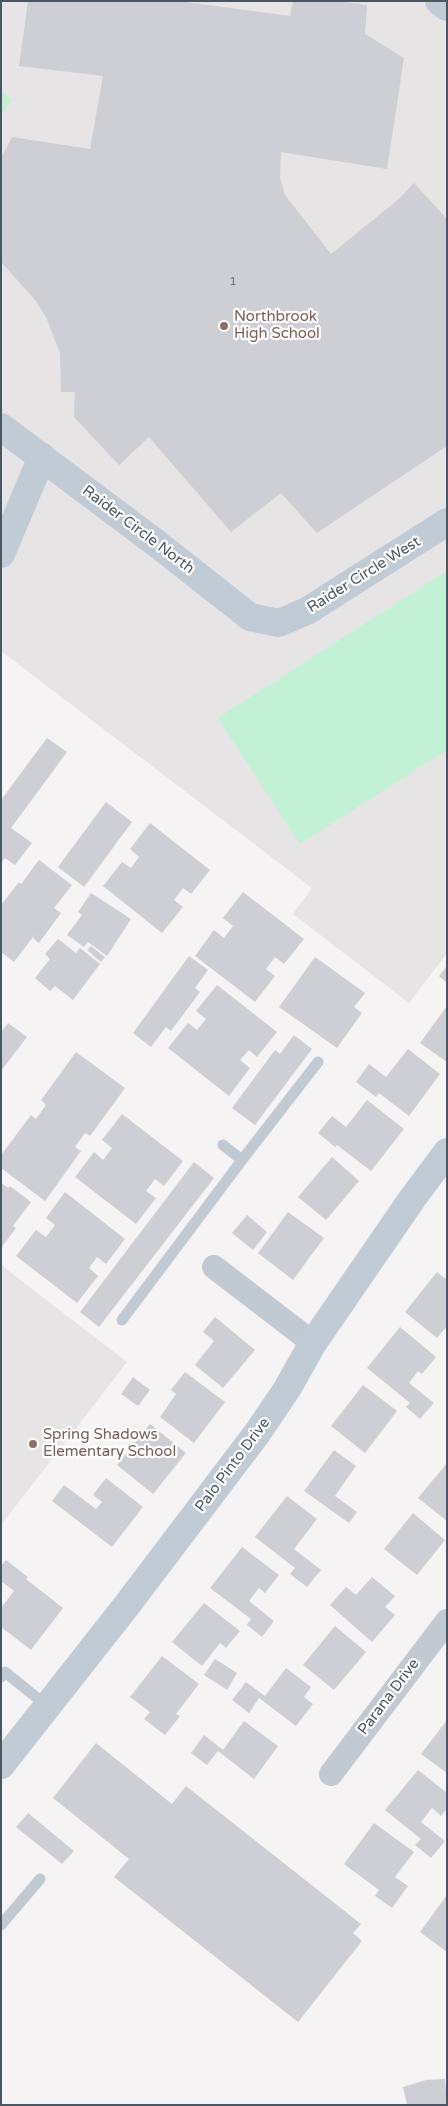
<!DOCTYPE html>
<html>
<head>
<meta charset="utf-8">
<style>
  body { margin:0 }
  #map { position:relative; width:448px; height:2106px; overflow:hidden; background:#f5f3f3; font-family:"Varela Round",sans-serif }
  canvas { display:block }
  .frame { position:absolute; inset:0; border:2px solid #4a5661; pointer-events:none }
</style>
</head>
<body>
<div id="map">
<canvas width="448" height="2106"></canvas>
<div class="frame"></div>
</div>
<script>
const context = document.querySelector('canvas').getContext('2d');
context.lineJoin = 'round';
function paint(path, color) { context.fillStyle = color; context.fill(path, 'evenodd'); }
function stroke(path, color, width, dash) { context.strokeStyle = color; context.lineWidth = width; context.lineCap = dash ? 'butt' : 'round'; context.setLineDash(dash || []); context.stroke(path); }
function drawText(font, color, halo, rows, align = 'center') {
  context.font = font + ' "Varela Round",sans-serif'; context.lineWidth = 4.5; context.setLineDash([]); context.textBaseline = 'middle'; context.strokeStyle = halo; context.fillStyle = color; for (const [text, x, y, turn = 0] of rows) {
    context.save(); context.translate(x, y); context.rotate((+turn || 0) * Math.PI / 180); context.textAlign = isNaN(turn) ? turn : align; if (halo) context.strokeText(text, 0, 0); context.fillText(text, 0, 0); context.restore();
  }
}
paint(new Path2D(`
  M1,1h446v952l-38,50 -116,-89 19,-26 -311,-237z
  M1,1265l126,97 -126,163z`), '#e6e4e5');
paint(new Path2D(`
  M1,92l11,8 -11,14z
  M447,571v179l-147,94 -82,-126z`), '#c3f1d5');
paint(new Path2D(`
  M28,1h150l112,15 3,-15h44l30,4 -2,29 39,24 -17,111 -106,-17 -1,25 5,18 46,59 68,-55 15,-16 33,36v227l-130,87 -36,-40 -50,39 -82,-95 -30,28 -45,-48 1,-25h-14l-1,-39 -14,-36 -10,-16 -35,-39v-104l11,-21 78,12 13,-73 -84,-10z
  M47,738l20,14 -56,76 21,15 -17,22 -10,-7 -4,5v-63z
  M106,802l26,20 -48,65 -26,-20z
  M150,823l60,47 -19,24 -8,-6 -9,12 9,7 -21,26 -59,-47 19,-24 9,6 8,-11 -9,-8z
  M39,860l33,25 -18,23 7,5 -22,30 -6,-5 3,-5 -22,29 -13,-10v-47l18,-23 2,2z
  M243,892l61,47 -20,25 -9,-7 -9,12 9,7 -20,26 -60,-46 19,-26 10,8 9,-12 -10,-8z
  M91,893l40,26 -24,37 -19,-14 -4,5 -17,-12 15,-20 -4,-3z
  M58,939l18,14 4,-5 20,16 -27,36 -18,-14 -5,5 -15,-13 15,-19 -5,-5z
  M91,946l14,11 -4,5 -14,-12z
  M189,956l19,14 -13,18 5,4 -29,39 -5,-4 -15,20 -18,-14z
  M315,957l50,36 -11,14 8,6 -25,35 -58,-41z
  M447,966v17l-8,-7z
  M217,985l60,47 -20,25 -8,-7 -9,10 10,8 -21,28 -61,-48 20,-25 9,7 9,-11 -10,-8z
  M447,1006v56l-27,-19z
  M8,1023l19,14 -26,34v-39z
  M294,1035l18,14 -57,76 -23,-17 43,-58 5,4z
  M408,1049l32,25 -31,42 -30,-23 -3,4 -20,-15 13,-18 17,13z
  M76,1052l49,36 -35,48 -5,-3 -10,14 6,4 -36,50 -44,-33v-13l30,-40 5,4 10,-14 -5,-5z
  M367,1100l37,29 -33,42 -34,-26 -2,2 -17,-14 14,-17 14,11z
  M122,1114l61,47 -19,25 -9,-7 -9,12 10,7 -20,26 -61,-47 19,-25 9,8 9,-12 -10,-8z
  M332,1157l27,24 -33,39 -28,-23z
  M194,1162l20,16 -115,149 -19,-15z
  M1,1183l8,5 1,-2 21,16 -18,24 3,2 -15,20z
  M65,1192l60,47 -19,25 -9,-7 -8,11 9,8 -21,27 -61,-47 20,-26 10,7 9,-12 -9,-7z
  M288,1212l36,26 -31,42 -35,-27z
  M247,1215l20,17 -14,18 -21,-17z
  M437,1272l10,8v46l-10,12 -32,-26z
  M215,1317l40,33 -32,38 -28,-23 19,-24 -11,-9z
  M400,1327l36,30 -14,17 -4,-3 -9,12 25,20 -14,16 -14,-12 4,-4 -43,-35z
  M185,1372l40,30 -31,41 -34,-26 16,-23 -5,-4z
  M133,1377l17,13 -12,16 -17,-12z
  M363,1385l34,26 -32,42 -34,-27z
  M150,1424l36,29 -33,41 -36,-29z
  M334,1450l22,16 -21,30 22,16 -8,11 -45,-32z
  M447,1463v58l-29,-23z
  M106,1478l37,29 -31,40 -60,-46 12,-16 32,24 6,-7 -9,-7z
  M287,1496l30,23 -23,30 27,21 -14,17 -17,-13 5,-6 -40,-31z
  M413,1513l32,27 -28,35 -33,-26z
  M242,1547l37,28 -14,18 -6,-5 -10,13 25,20 -12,16 -15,-12 4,-6 -41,-31z
  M6,1560l22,17 -2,2 37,29 -32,42 -30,-23v-19l13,-17 -13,-10v-15z
  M372,1577l23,19 -10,11 10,8 -23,27 -42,-37 16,-18 10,8z
  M204,1603l36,28 -14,17 -6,-5 -18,23 -30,-24z
  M335,1626l31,26 -32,38 -31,-25z
  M162,1656l37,28 -23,30 4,2 -15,19 -21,-16 6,-7 -20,-15z
  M215,1659l22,14 -10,17 -23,-15z
  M286,1668l25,19 -7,10 9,7 -17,22 -37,-28 -10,15 -17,-13 14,-18 19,14z
  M447,1720v53l-26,-19z
  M244,1721l34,25 -24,33 -36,-28 -11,14 -16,-12 13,-18 19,15z
  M96,1743l76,61 14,-18 175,138 -8,9 9,8 -64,81 -184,-145 15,-18 -76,-61z
  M418,1770l29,23v16l-6,7 -9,-8 -11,14 24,19 -14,17 -16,-13 6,-6 -36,-29z
  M28,1813l46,38 -12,13 -46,-37z
  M374,1823l40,29 -19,25 13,9 -16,22 -17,-12 4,-6 -35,-26z
  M447,1895v57l-27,-20z
  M445,2079l2,26h-40l-4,-18 23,-7z`), '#cdcfd5');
stroke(new Path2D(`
  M242,1160l76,-98
  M122,1320l120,-160 -19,-15
  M1,1677l4,-5 42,34
  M1,1925l39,-46`), '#c1cad2', 11);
stroke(new Path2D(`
  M214,1267l99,76
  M331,1774l116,-153`), '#c1cad2', 24);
stroke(new Path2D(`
  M439,1l8,6
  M1,427l155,116 94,74 29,6 28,-12 140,-89
  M1,554l41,-97
  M1,1765l126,-160 131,-173 29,-43 26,-46 99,-144 35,-47`), '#c1cbd6', 28);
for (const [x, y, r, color] of [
  [224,326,5,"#8d6e63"],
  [33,1444,5,"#8d6e63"]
]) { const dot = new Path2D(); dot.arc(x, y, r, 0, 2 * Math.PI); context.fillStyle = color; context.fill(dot); stroke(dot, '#fff', 2); }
drawText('12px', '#6b747e', null, [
  ["1",233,282]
]);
drawText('15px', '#785e54', '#fff', [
  ["Northbrook",234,317],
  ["High School",234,334],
  ["Spring Shadows",43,1435],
  ["Elementary School",43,1452]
], 'left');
drawText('15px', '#4a5661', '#fff', [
  ["Raider Circle North",138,530,37],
  ["Raider Circle West",364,575,-32],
  ["Palo Pinto Drive",233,1465,-53],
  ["Parana Drive",389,1697,-53]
]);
</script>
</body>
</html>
